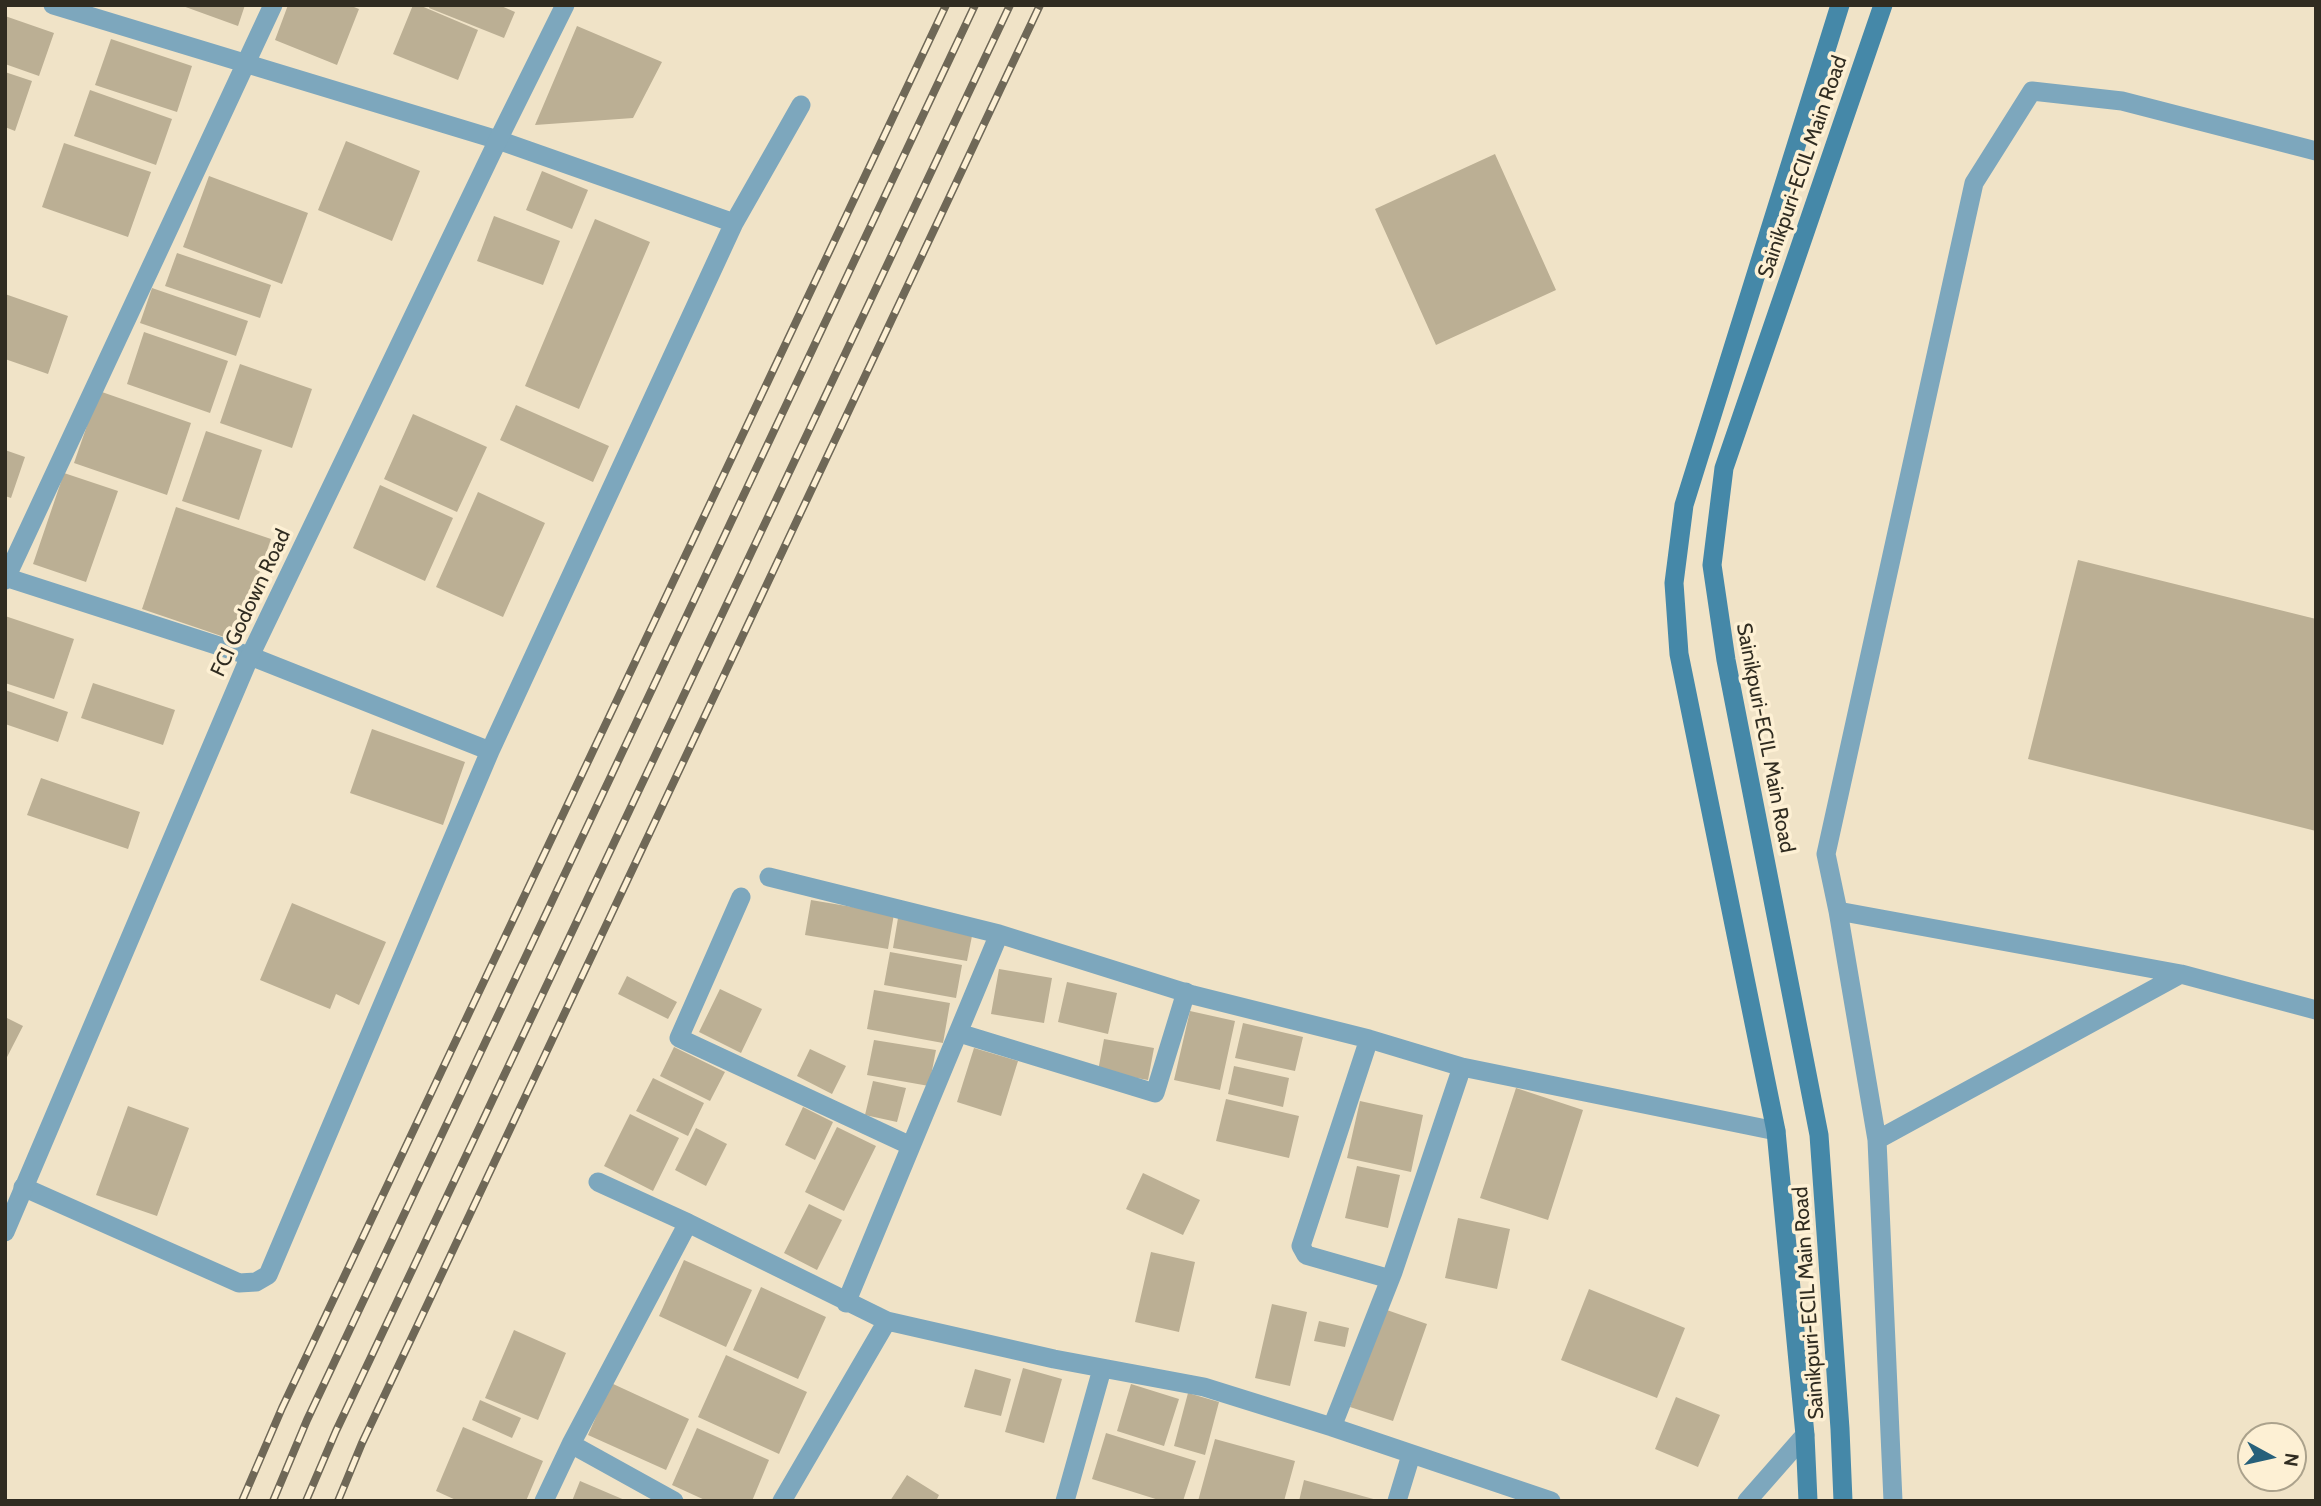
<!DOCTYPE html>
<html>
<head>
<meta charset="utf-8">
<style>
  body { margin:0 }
  #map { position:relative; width:2321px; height:1506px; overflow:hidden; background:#f0e3c7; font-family:Cabin,sans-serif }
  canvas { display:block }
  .frame { position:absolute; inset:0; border:7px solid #302c21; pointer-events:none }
  .north { position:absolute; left:2237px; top:1422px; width:70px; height:70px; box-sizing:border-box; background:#fdf0d4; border:2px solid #aba28c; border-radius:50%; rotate:98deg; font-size:19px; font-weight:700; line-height:28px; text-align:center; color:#302c21 }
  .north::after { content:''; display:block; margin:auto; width:24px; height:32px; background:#27607a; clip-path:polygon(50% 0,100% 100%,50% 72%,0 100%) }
</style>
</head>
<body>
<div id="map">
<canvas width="2321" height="1506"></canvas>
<div class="frame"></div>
<div class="north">N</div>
</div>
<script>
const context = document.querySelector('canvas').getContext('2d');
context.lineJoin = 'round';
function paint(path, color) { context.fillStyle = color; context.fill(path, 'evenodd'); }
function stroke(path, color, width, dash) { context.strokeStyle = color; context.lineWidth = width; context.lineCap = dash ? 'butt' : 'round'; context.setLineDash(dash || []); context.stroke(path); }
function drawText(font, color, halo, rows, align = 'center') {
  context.font = font + ' Cabin,sans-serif'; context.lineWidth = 7; context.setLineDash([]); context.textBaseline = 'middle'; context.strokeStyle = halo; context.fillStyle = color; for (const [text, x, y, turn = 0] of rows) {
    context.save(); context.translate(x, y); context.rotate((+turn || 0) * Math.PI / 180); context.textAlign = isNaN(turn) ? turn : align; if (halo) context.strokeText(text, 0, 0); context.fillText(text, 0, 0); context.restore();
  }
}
paint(new Path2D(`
  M180,5h65l-7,21z
  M288,5h61l10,4 -22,56 -62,-25z
  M413,5h6l59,25 -20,50 -65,-26z
  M430,5h69l16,7 -11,26 -75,-30z
  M5,16l49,17 -15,43 -34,-12z
  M577,26l85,36 -29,56 -98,7z
  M111,39l81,27 -15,46 -82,-27z
  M5,72l27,9 -17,50 -10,-4z
  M90,90l82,29 -16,46 -82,-29z
  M346,141l74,30 -28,70 -74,-31z
  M64,143l87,29 -23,65 -86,-30z
  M1495,154l61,136 -120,55 -61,-136z
  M542,171l46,19 -16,39 -46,-19z
  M209,176l99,37 -26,71 -99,-37z
  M494,216l66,25 -17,44 -66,-24z
  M595,219l55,23 -71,167 -54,-23z
  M177,253l94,32 -11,33 -95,-32z
  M152,288l96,33 -12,35 -96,-33z
  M5,294l63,22 -20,58 -43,-15z
  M144,332l84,29 -18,52 -83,-29z
  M240,364l72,25 -20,59 -72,-25z
  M99,391l92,32 -24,72 -93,-32z
  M516,405l93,41 -16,36 -93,-42z
  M413,414l74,33 -30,65 -73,-33z
  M206,431l56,19 -23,70 -57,-19z
  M5,450l20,7 -14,41 -6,-2z
  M64,473l54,18 -32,91 -53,-18z
  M380,485l73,33 -28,63 -72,-33z
  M478,492l67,31 -42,94 -67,-30z
  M176,507l95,32 -35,102 -94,-32z
  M2078,560l238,59v212l-288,-72z
  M5,616l69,23 -20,60 -49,-16z
  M93,683l82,27 -12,35 -82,-27z
  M5,690l63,22 -10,30 -53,-18z
  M372,729l93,33 -22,63 -93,-32z
  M41,778l99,34 -12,37 -101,-34z
  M811,900l83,14 -6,35 -83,-14z
  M292,903l94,39 -27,63 -23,-11 -6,15 -70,-29z
  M898,918l75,13 -6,30 -74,-13z
  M890,952l72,13 -6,33 -72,-13z
  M999,969l53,9 -8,45 -53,-9z
  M627,976l50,26 -9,17 -50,-25z
  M1067,982l50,11 -9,41 -50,-12z
  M720,989l42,20 -21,44 -42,-21z
  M874,990l76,13 -7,40 -76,-14z
  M1190,1011l45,10 -15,69 -46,-10z
  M5,1017l18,9 -18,35z
  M1243,1023l60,14 -8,34 -60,-13z
  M1104,1039l50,9 -6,32 -50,-9z
  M874,1040l62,10 -7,36 -62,-11z
  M674,1047l51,25 -15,29 -50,-25z
  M974,1048l44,13 -17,55 -44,-14z
  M810,1049l36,17 -14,28 -35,-18z
  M1234,1066l55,12 -6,29 -55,-13z
  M653,1078l51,25 -16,33 -52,-25z
  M873,1081l33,7 -9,34 -32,-7z
  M1516,1088l67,22 -35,110 -68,-22z
  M1226,1099l73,17 -10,42 -73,-17z
  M1360,1101l63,14 -12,57 -64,-14z
  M128,1106l61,22 -32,88 -61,-21z
  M803,1107l30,15 -18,38 -30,-15z
  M630,1114l49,24 -26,53 -49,-25z
  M837,1127l39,19 -32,65 -39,-19z
  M696,1128l31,16 -21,42 -31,-16z
  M1357,1166l43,9 -12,53 -43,-10z
  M1143,1173l57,27 -17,35 -57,-26z
  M809,1204l33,16 -25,50 -33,-17z
  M1458,1218l52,11 -13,60 -52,-11z
  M1151,1252l44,10 -16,70 -44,-10z
  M684,1260l68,30 -26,57 -67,-31z
  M761,1287l65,30 -28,62 -65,-29z
  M1589,1289l96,39 -28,70 -96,-38z
  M1272,1304l35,8 -17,74 -35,-8z
  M1384,1309l43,15 -34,97 -43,-14z
  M1319,1321l30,7 -4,19 -31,-6z
  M514,1330l52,23 -28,67 -53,-22z
  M726,1355l81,37 -28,62 -81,-37z
  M1023,1368l39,11 -18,64 -39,-11z
  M975,1369l36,10 -10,37 -37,-9z
  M611,1383l78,36 -23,51 -78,-35z
  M1131,1384l48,15 -15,47 -47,-15z
  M1188,1393l31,9 -14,53 -31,-9z
  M1676,1397l44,18 -22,52 -43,-18z
  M480,1400l41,18 -9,20 -40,-18z
  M463,1427l80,34 -17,40h-68l-22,-10z
  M697,1428l72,32 -17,41h-45l-35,-16z
  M1106,1433l90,28 -13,40h-21l-70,-22z
  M1215,1439l80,22 -11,40h-86z
  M907,1475l32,20 -3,6h-46z
  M1304,1480l73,20v1h-78z
  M580,1481l47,20h-55z`), '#bbaf94');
stroke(new Path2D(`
  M498,140l236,83
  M250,656l240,95
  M1838,911l343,63 135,36
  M1877,1140l304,-166
  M23,1187l216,96 17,-1 12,-7 222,-524 244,-528 67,-118
  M1893,1501l-16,-361 -39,-229 -12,-57 148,-671 58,-92 90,10 194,50`), '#7da7bd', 19);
stroke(new Path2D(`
  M53,5l445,135
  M5,577l245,79
  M5,580l268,-575
  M769,877l230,57 194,61 176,44 93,28 314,64
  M741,897l-62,141 232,108 88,-212
  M959,1033l196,60 31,-101
  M1369,1039l-68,207 5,9 84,24
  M598,1182l90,41 199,98 167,38 150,28 128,40 219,74
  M846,1303l65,-157
  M1332,1427l61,-155 69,-205
  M571,1444l117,-221
  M544,1501l27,-57 103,57
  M782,1501l105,-180
  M1065,1501l37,-132
  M1397,1501l14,-46
  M1747,1501l58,-66`), '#7da7bd', 19);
stroke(new Path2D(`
  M5,1232l245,-576 248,-516 67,-135`), '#7da7bd', 19);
stroke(new Path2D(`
  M1808,1501l-3,-66 -29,-304 -97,-477 -5,-71 10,-78 156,-500
  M1843,1501l-3,-72 -21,-294 -93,-475 -14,-95 12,-97 159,-463`), '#4588a8', 19);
const rail = new Path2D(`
  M242,1501l40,-93 664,-1403
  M273,1501l34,-81 668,-1415
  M306,1501l30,-70 674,-1426
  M338,1501l24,-58 678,-1438`);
stroke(rail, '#6f6857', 8);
stroke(rail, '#fdf0d4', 5, [16]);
drawText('21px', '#302c21', '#fdf0d4', [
  ["Sainikpuri-ECIL Main Road",1803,167,-71],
  ["FCI Godown Road",251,603,-65],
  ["Sainikpuri-ECIL Main Road",1765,738,79],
  ["Sainikpuri-ECIL Main Road",1809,1303,-94]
]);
</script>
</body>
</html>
